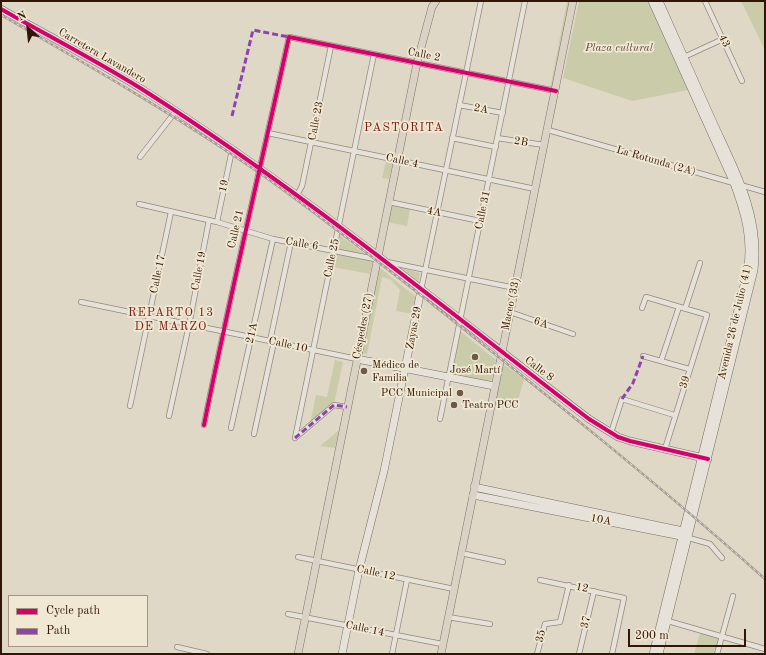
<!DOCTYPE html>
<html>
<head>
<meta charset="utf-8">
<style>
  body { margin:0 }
  #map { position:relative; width:766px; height:655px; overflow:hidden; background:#e0d8c6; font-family:"Old Standard TT",serif }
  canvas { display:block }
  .frame { position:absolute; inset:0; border:2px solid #311505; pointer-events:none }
  .legend { position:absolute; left:8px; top:595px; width:140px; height:52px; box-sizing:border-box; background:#f1e8d3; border:1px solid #a49481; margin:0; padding:5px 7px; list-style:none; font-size:12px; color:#311505 }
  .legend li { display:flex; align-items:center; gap:8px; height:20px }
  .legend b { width:20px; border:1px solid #a49481 }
  .north { position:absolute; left:8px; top:8px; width:40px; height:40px; -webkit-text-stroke:3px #f1e8d3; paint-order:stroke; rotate:333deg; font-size:11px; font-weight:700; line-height:16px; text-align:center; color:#311505 }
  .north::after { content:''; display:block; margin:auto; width:14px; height:18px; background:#311505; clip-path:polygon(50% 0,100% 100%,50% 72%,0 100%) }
  .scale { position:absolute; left:628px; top:629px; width:118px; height:18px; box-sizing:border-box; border:2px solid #311505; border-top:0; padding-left:5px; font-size:12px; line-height:14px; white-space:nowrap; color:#311505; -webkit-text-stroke:3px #f1e8d3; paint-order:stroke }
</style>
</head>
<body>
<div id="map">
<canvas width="766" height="655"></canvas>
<div class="frame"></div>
<ul class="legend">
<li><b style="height:5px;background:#d6006c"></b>Cycle path</li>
<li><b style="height:5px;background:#8e44ad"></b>Path</li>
</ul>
<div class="north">N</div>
<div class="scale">200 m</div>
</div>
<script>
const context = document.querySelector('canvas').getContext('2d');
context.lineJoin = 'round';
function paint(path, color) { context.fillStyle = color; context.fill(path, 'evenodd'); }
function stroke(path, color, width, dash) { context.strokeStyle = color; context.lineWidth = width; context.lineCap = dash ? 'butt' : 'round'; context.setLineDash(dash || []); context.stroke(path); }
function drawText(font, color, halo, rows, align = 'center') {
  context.font = font + ' "Old Standard TT",serif'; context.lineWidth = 3.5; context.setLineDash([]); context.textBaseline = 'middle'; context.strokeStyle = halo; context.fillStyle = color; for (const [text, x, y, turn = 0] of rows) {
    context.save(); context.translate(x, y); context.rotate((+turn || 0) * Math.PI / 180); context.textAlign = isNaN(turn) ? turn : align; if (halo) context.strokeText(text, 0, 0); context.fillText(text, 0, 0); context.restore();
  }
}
paint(new Path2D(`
  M567,1h4l-18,89 -3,-1z
  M579,1h70l39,89 -56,11 -69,-23z
  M741,1h24v49z
  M386,161l7,2 -4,16 -7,-1z
  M391,205l19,4 -3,17 -20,-4z
  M339,235l30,22 -32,-8z
  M336,253l36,8 -2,13 -37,-7z
  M379,267l38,31 -4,16 -17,-3 4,-21 -10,-11 -8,-2 -15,77 -6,-1z
  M398,267l22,6 -2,10z
  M460,331l36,29 -5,22 -39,-7z
  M335,360l8,2 -9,42 -24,20 6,-29 11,2z
  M503,364l21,15 -7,25 -23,5z
  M339,430l-4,18 -15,-2z
  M700,633l19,5 -5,16h-20z`), '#c9cba9');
const street = new Path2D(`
  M705,1l37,80
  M684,57l39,-18
  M459,105l44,8
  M548,130l217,62
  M268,133l267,56
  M452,138l44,9
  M497,138l47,7
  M140,157l36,-46
  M297,195l5,-9 29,-140
  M389,202l91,19
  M139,204l78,18 56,17 107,21
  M217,222l15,-72
  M387,262l128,26
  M421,290l60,-289
  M81,302l276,57
  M642,308l4,-11 61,18 -42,134
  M685,309l15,-46
  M510,312l63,22
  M270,341l21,-99
  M643,356l46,13
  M661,361l18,-54
  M130,406l41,-194
  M169,416l20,-91 20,-105
  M440,419l85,-418
  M204,425c26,-130 57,-259 85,-388l267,54
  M231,428l42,-189
  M611,433l11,-34 52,16
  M254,434l20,-92
  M295,438l79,-384
  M295,438l39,-33 13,2
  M689,538l21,6 12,14
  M461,553l42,9
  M298,557l156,32
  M540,580l84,18 -12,56
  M288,614l154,30
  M448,617l42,7
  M668,621l97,28
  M177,647l30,7
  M392,654l15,-74
  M537,654l8,-30 15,-2 9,-37
  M579,654l15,-63
  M717,654l16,-58`);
const secondary = new Path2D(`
  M652,1l82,182c11,30 19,57 13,90l-94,381
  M659,1c17,39 35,78 52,117 22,49 50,96 43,152l-95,384
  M1,9c49,28 100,54 147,84 155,99 296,215 441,326l29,18 12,4 78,18
  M357,359l137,27
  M474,487l214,45
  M473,495l213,42
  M342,654l17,-84 25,-99 37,-181`);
const primary = new Path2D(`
  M298,654l119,-591 15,-56 4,-6
  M441,654l132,-653`);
stroke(street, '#91897d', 6);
stroke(secondary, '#786f64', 8);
stroke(primary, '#786f64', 8);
stroke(street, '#e6e2da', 4.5);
stroke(secondary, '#e6e2da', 7);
stroke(primary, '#dad2c4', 7);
const rail = new Path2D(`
  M1,15c87,50 174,100 257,157 56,39 110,82 164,124 116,92 232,184 343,283`);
stroke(rail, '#a49d95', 2.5);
stroke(rail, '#f1e8d3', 1, [3]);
stroke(new Path2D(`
  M232,116l21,-86 36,7
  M622,399l11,-16 10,-27
  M295,438l39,-33 13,2`), '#8e44ad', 3, [6, 3]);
stroke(new Path2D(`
  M1,9c49,28 100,54 147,84 155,99 296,215 441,326l29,18 12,4 78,18
  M204,425c26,-130 57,-259 85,-388l267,54`), '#d6006c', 4);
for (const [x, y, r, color] of [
  [475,357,4,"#6e5949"],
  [364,371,4,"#6e5949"],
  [460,393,4,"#6e5949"],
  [454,405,4,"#6e5949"]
]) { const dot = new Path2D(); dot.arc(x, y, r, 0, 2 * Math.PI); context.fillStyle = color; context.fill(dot); stroke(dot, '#f1e8d3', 1.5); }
drawText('11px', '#311505', '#f1e8d3', [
  ["43",724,41,65],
  ["Calle 2",424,55,11],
  ["Carretera Lavandero",102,56,30],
  ["2A",481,109,11],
  ["Calle 23",316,121,-79],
  ["2B",521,142,10],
  ["Calle 4",402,161,12],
  ["La Rotunda (2A)",656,161,16],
  ["19",224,186,-78],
  ["Calle 31",483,210,-78],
  ["4A",434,212,12],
  ["Calle 21",236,229,-77],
  ["Calle 6",302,244,10],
  ["Calle 25",332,258,-78],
  ["Calle 19",199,271,-79],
  ["Calle 17",158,274,-78],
  ["Maceo (33)",511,304,-78],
  ["Avenida 26 de Julio (41)",735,322,-77],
  ["6A",541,323,19],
  ["Céspedes (27)",363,326,-79],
  ["Zayas 29",414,328,-79],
  ["21A",252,333,-78],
  ["Calle 10",288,345,12],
  ["Calle 8",539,369,37],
  ["39",685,382,-72],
  ["10A",601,520,11],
  ["Calle 12",376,573,12],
  ["12",582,588,12],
  ["37",586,622,-76],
  ["Calle 14",365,629,12],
  ["35",541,636,-76]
]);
drawText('italic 11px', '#59482f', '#f1e8d3', [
  ["Plaza cultural",619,48]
]);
drawText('11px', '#311505', '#f1e8d3', [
  ["Médico de",372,365],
  ["Familia",372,378],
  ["José Martí",475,370,"center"],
  ["PCC Municipal",452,393,"right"],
  ["Teatro PCC",462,405]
], 'left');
context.letterSpacing = '1px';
drawText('12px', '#7a1f14', '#f1e8d3', [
  ["PASTORITA",404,128],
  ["REPARTO 13",171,313],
  ["DE MARZO",171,327]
]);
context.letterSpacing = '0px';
</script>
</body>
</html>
